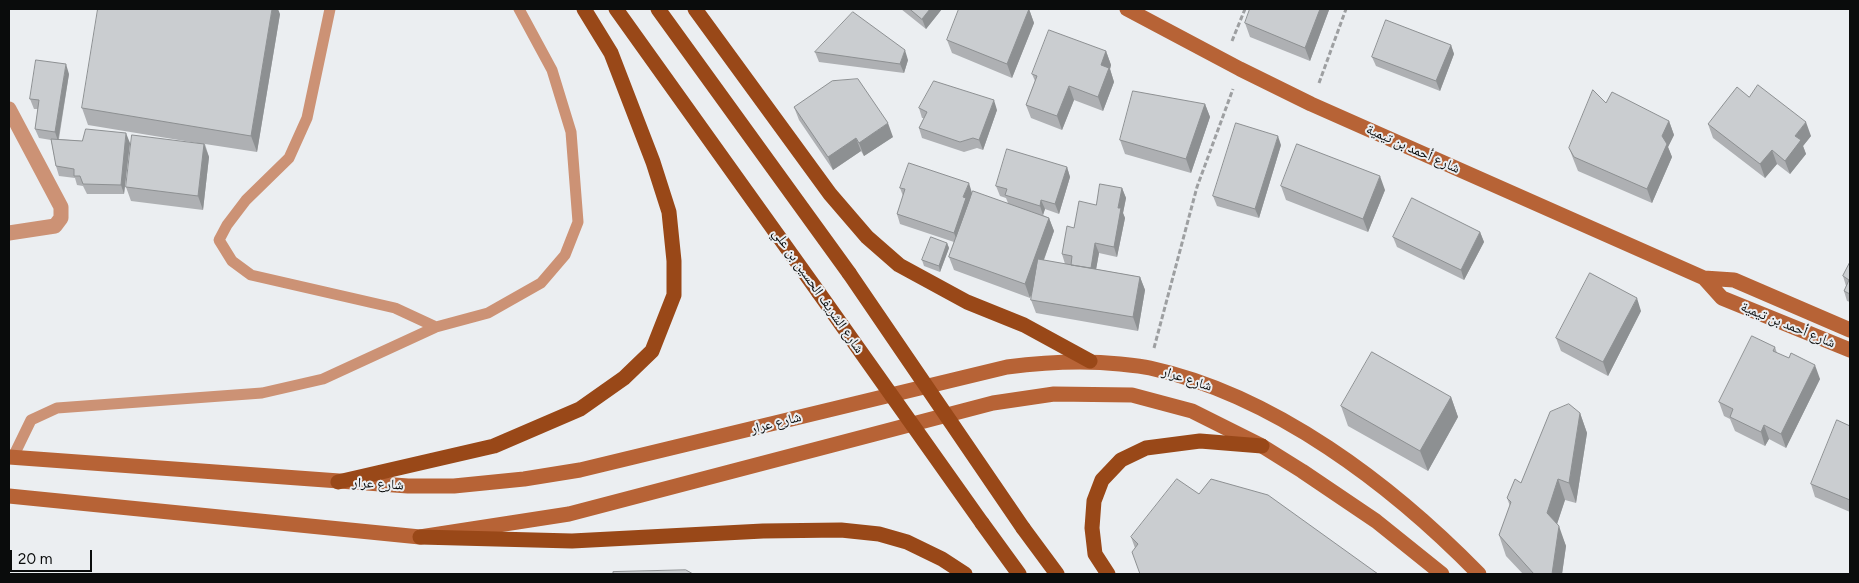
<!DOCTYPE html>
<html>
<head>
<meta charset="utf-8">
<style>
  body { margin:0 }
  #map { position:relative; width:1859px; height:583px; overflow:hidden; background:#ebeef1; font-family:Figtree,sans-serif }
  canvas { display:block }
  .frame { position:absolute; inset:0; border:10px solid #0a0c0c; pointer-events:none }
  .scale { position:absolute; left:10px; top:550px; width:82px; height:22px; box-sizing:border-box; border:2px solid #0a0c0c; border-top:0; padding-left:6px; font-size:15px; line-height:18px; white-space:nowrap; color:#0a0c0c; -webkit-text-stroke:4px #ebeef1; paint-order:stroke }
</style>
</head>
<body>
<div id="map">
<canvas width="1859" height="583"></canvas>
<div class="frame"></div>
<div class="scale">20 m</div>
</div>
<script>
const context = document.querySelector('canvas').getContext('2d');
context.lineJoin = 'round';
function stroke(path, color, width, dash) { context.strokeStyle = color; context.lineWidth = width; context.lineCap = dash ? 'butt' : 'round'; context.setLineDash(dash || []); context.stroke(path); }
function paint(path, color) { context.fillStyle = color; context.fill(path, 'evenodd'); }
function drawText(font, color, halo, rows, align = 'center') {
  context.font = font + ' Figtree,"Noto Naskh Arabic",sans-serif'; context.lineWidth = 4; context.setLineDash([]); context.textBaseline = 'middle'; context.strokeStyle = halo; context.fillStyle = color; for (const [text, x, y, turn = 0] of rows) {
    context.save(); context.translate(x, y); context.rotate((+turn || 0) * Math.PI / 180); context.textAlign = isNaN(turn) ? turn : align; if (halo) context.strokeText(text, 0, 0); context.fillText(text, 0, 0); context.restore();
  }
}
stroke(new Path2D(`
  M1232,41l13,-32
  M1319,83l27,-74
  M1154,348l43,-161 36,-98`), '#9d9fa1', 3, [5, 2.5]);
stroke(new Path2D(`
  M330,9l-23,109 -18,40 -43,42 -19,25 -8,15 13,21 19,14 144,33 41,19
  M13,457l18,-37 26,-12 205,-15 61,-14 113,-52 52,-14 53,-30 24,-28 13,-33 -7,-90 -19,-62 -33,-61`), '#cc9275', 11);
stroke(new Path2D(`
  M9,109l52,98v11l-6,8 -46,7`), '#cc9275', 15);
stroke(new Path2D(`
  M1127,9l113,60 71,35 393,174 30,2 116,50
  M1704,278l18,20 128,52
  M9,457l399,29h46l70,-7 56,-9 427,-103c39,-5 75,-7 113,-3 10,1 21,2 30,4 124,27 242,117 329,206
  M9,496l411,41 149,-23 424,-111 61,-9 78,1 60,16 70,35 40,25 74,50 66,53`), '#b76336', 15);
stroke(new Path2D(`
  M616,9l203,284
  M658,9l191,264
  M695,9l135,185 37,43 32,28 68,37 57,23 66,36
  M338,482l156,-36 86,-37 44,-31 28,-27 22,-56v-34l-5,-49 -16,-50 -42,-109 -27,-44
  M982,523l37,51
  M1023,528l34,46
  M420,537l152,4 191,-10 78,-1 38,4 28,8 35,17 23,15
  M1108,574l-13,-20 -3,-26 2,-27 8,-21 19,-20 25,-12 54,-7 62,5`), '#994818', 15);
stroke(new Path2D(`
  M849,273l174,255
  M819,293l163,230`), '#994818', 15);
paint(new Path2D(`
  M901,9h41l-16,20z
  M1029,9l5,14 -22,55 -60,-25 -5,-13z
  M1329,10l-19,51 -60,-24 -5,-14z
  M280,14l-23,138 -52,-8 4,13 -6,53 -72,-9 -5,-14 71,-44 -109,-18 -6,-17z
  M1451,45l3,9 -14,37 -64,-25 -4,-9z
  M1106,51l5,14 -1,4 4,13 -11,29 -29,-11 -12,30 -31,-12 -5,-13 9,-24 -3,-7z
  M815,52l93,8 -4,13 -85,-11z
  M69,74l-10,65 23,2 48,2 -6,51h-37l-4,-8 -6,-1 -2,-7 -16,-2 -3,-10 -5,-26 -12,-2 -4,-9 3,-20h-4l-4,-10z
  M1749,97l62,39 -8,10 3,8 -16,20 -13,-10 -12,14 -52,-40 -5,-14z
  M1606,103l63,18 5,14 -6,12 4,10 -20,46 -74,-32 -4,-10 -5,-13z
  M1205,104l5,13 -19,56 -66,-19 -5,-14z
  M794,107l99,30 -29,19 -3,-5 -28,19 -34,-50z
  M919,108l78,2 -14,40 -6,-2 -13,4 -42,-14 -3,-10 5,-10h-2z
  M1281,145l-22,73 -42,-12 -4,-10z
  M1067,167l3,10 -11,37 -14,-5 -2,6 6,3 5,13 -10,29 21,4 -3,-10 12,-26 22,-23 26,-17 4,10 -3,15 2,5 -8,39 -18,-4 -3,16 44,8 5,13 -7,41 -102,-18 -5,-13 2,-10 -3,8 -76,-28 -5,-13 5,-15 -54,-18 -3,-10 6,-18 -3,-8 108,15 -2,-5 -6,-2 -4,-10z
  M1281,186l104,4 -17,42 -82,-32z
  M1480,232l4,10 -20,38 -67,-33 -4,-10z
  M947,243l2,5 -9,24 -16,-6 -2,-6z
  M1850,262v40l-3,-1 -3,-10 2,-5 -3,-10z
  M1641,311l-33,65 -47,-25 -5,-13z
  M1775,347l2,6 43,26 -34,69 -17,-9 -4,7 -30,-15 -5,-12 -6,-3 -5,-14z
  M1451,397l7,20 -30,54 -80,-45 -7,-20z
  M1580,413l7,20 -11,70 -11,-3 -8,24 9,22 -4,28h-39l-17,-18 -7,-21 11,-29 -3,-8 14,-15z
  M1850,426v86l-35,-15 -4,-13z
  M1199,494l-64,54 -4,-11z`), '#aeb0b3');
paint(new Path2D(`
  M272,9h6l2,5 -23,138 -6,-16z
  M930,9h12l-16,20 -4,-10z
  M1029,9l5,14 -22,55 -5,-14z
  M1320,9h9v1l-19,51 -5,-13z
  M1451,45l3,9 -14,37 -4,-10z
  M905,50l3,10 -4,13 -4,-9z
  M1106,51l5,14 -1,4 4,13 -11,29 -5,-14 3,-32z
  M66,64l3,10 -11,67 -3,-9z
  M1069,86l5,14 -12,30 -5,-14z
  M994,100l3,10 -14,40 -4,-10z
  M1205,104l5,13 -19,56 -5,-14z
  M1669,121l5,14 -6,12 4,10 -20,46 -5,-14 15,-53z
  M1806,122l5,14 -8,10 3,8 -16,20 -5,-13 10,-25z
  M888,123l5,14 -29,19 -5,-13z
  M126,133l4,10 -6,51 -3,-9z
  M1278,136l3,9 -22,73 -4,-9z
  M856,138l5,13 -28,19 -5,-13z
  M204,144l5,13 -6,53 -5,-14z
  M1772,150l5,14 -12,14 -5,-14z
  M1067,167l3,10 -11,37 -4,-10z
  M1380,176l5,14 -17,42 -5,-13z
  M969,183l3,10 -14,50 -4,-10 9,-36z
  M1122,188l4,10 -3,15 2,5 -8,39 -3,-10 4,-39z
  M1041,200l4,9 -2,6 -3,-9z
  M1049,218l5,13 -24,67 -5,-14z
  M1480,232l4,10 -20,38 -3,-10z
  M947,243l2,5 -9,24 -1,-6z
  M1095,243l4,10 -5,28 -4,-10z
  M1140,277l5,13 -7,41 -5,-14z
  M1637,298l4,13 -33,65 -5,-14z
  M1815,365l5,14 -34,69 -5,-14z
  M1451,397l7,20 -30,54 -8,-20z
  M1580,413l7,20 -11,70 -7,-20z
  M1764,425l5,14 -4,7 -4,-14z
  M1558,479l7,21 -11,33 -7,-20z
  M1559,526l7,20 -4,28h-10z`), '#8d9092');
const building = new Path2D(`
  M98,9h174l-21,127 -169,-28z
  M910,9h20l-8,10z
  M959,9h70l-22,55 -60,-24z
  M1250,9h70l-15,39 -60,-25z
  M853,12l52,38 -5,14 -85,-12z
  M1386,20l65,25 -15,36 -64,-24z
  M1049,30l57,21 -5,14 8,3 -11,29 -29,-11 -12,30 -31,-11 11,-29 -5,-2z
  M36,60l30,4 -11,68 -20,-3 4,-29 -9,-1z
  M858,79l30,44 -29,20 -3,-5 -28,19 -34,-50 38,-26z
  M934,81l60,19 -15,40 -6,-2 -13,4 -41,-14 8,-16 -8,-4z
  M1758,85l48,37 -11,14 6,4 -16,21 -13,-11 -12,14 -52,-40 29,-37 12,10z
  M1593,90l13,13 6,-11 57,29 -7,15 5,8 -20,45 -73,-32 -5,-9z
  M1133,91l72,13 -19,55 -66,-19z
  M1236,123l42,13 -23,73 -42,-13z
  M86,129l40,4 -5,52 -38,-1 -3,-8h-6v-7l-18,-3 -5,-27 31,2z
  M132,135l72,9 -6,52 -72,-9z
  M1297,144l83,32 -17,43 -82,-33z
  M1007,149l60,18 -12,37 -14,-4 -1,6 -35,-11 2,-6 -11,-3z
  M909,163l60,20 -6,14 3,1 -12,35 -57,-19 8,-25 -5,-1z
  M1100,184l22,4 -4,20h3l-7,39 -19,-4 -4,25 -20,-3 1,-9 -10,-2 5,-28 7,2 5,-27 17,4z
  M973,191l76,27 -24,66 -76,-27z
  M1412,198l68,34 -19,38 -68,-33z
  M931,237l16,6 -8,23 -17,-6z
  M1038,259l102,18 -7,40 -102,-17z
  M1850,262v32l-6,-3 5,-11 -6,-4z
  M1590,273l47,25 -34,64 -47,-24z
  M1752,336l23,11 -2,4 16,7 2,-5 24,12 -34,69 -17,-9 -3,7 -31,-15 3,-8 -14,-7z
  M1372,352l79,45 -31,54 -79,-45z
  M1569,404l11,9 -11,70 -11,-4 -11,34 12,13 -7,48h-18l-35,-39 12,-33 -4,-4 8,-19 6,4 29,-71z
  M1837,420l13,6v74l-39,-16z
  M1177,479l22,15 12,-15 57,16 110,79h-238l-8,-22 6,-8 -7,-7z
  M686,570l7,4h-80v-2z`);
paint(building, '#cacdd0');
stroke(building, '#8d9092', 1);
drawText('14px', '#0a0c0c', '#ebeef1', [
  ["شارع أحمد بن تيمية",1413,149,24],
  ["شارع الشريف الحسين بن علي",818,291,55],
  ["شارع أحمد بن تيمية",1788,325,22],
  ["شارع عرار",1187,379,18],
  ["شارع عرار",776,423,-14],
  ["شارع عرار",378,484,3]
]);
</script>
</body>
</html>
